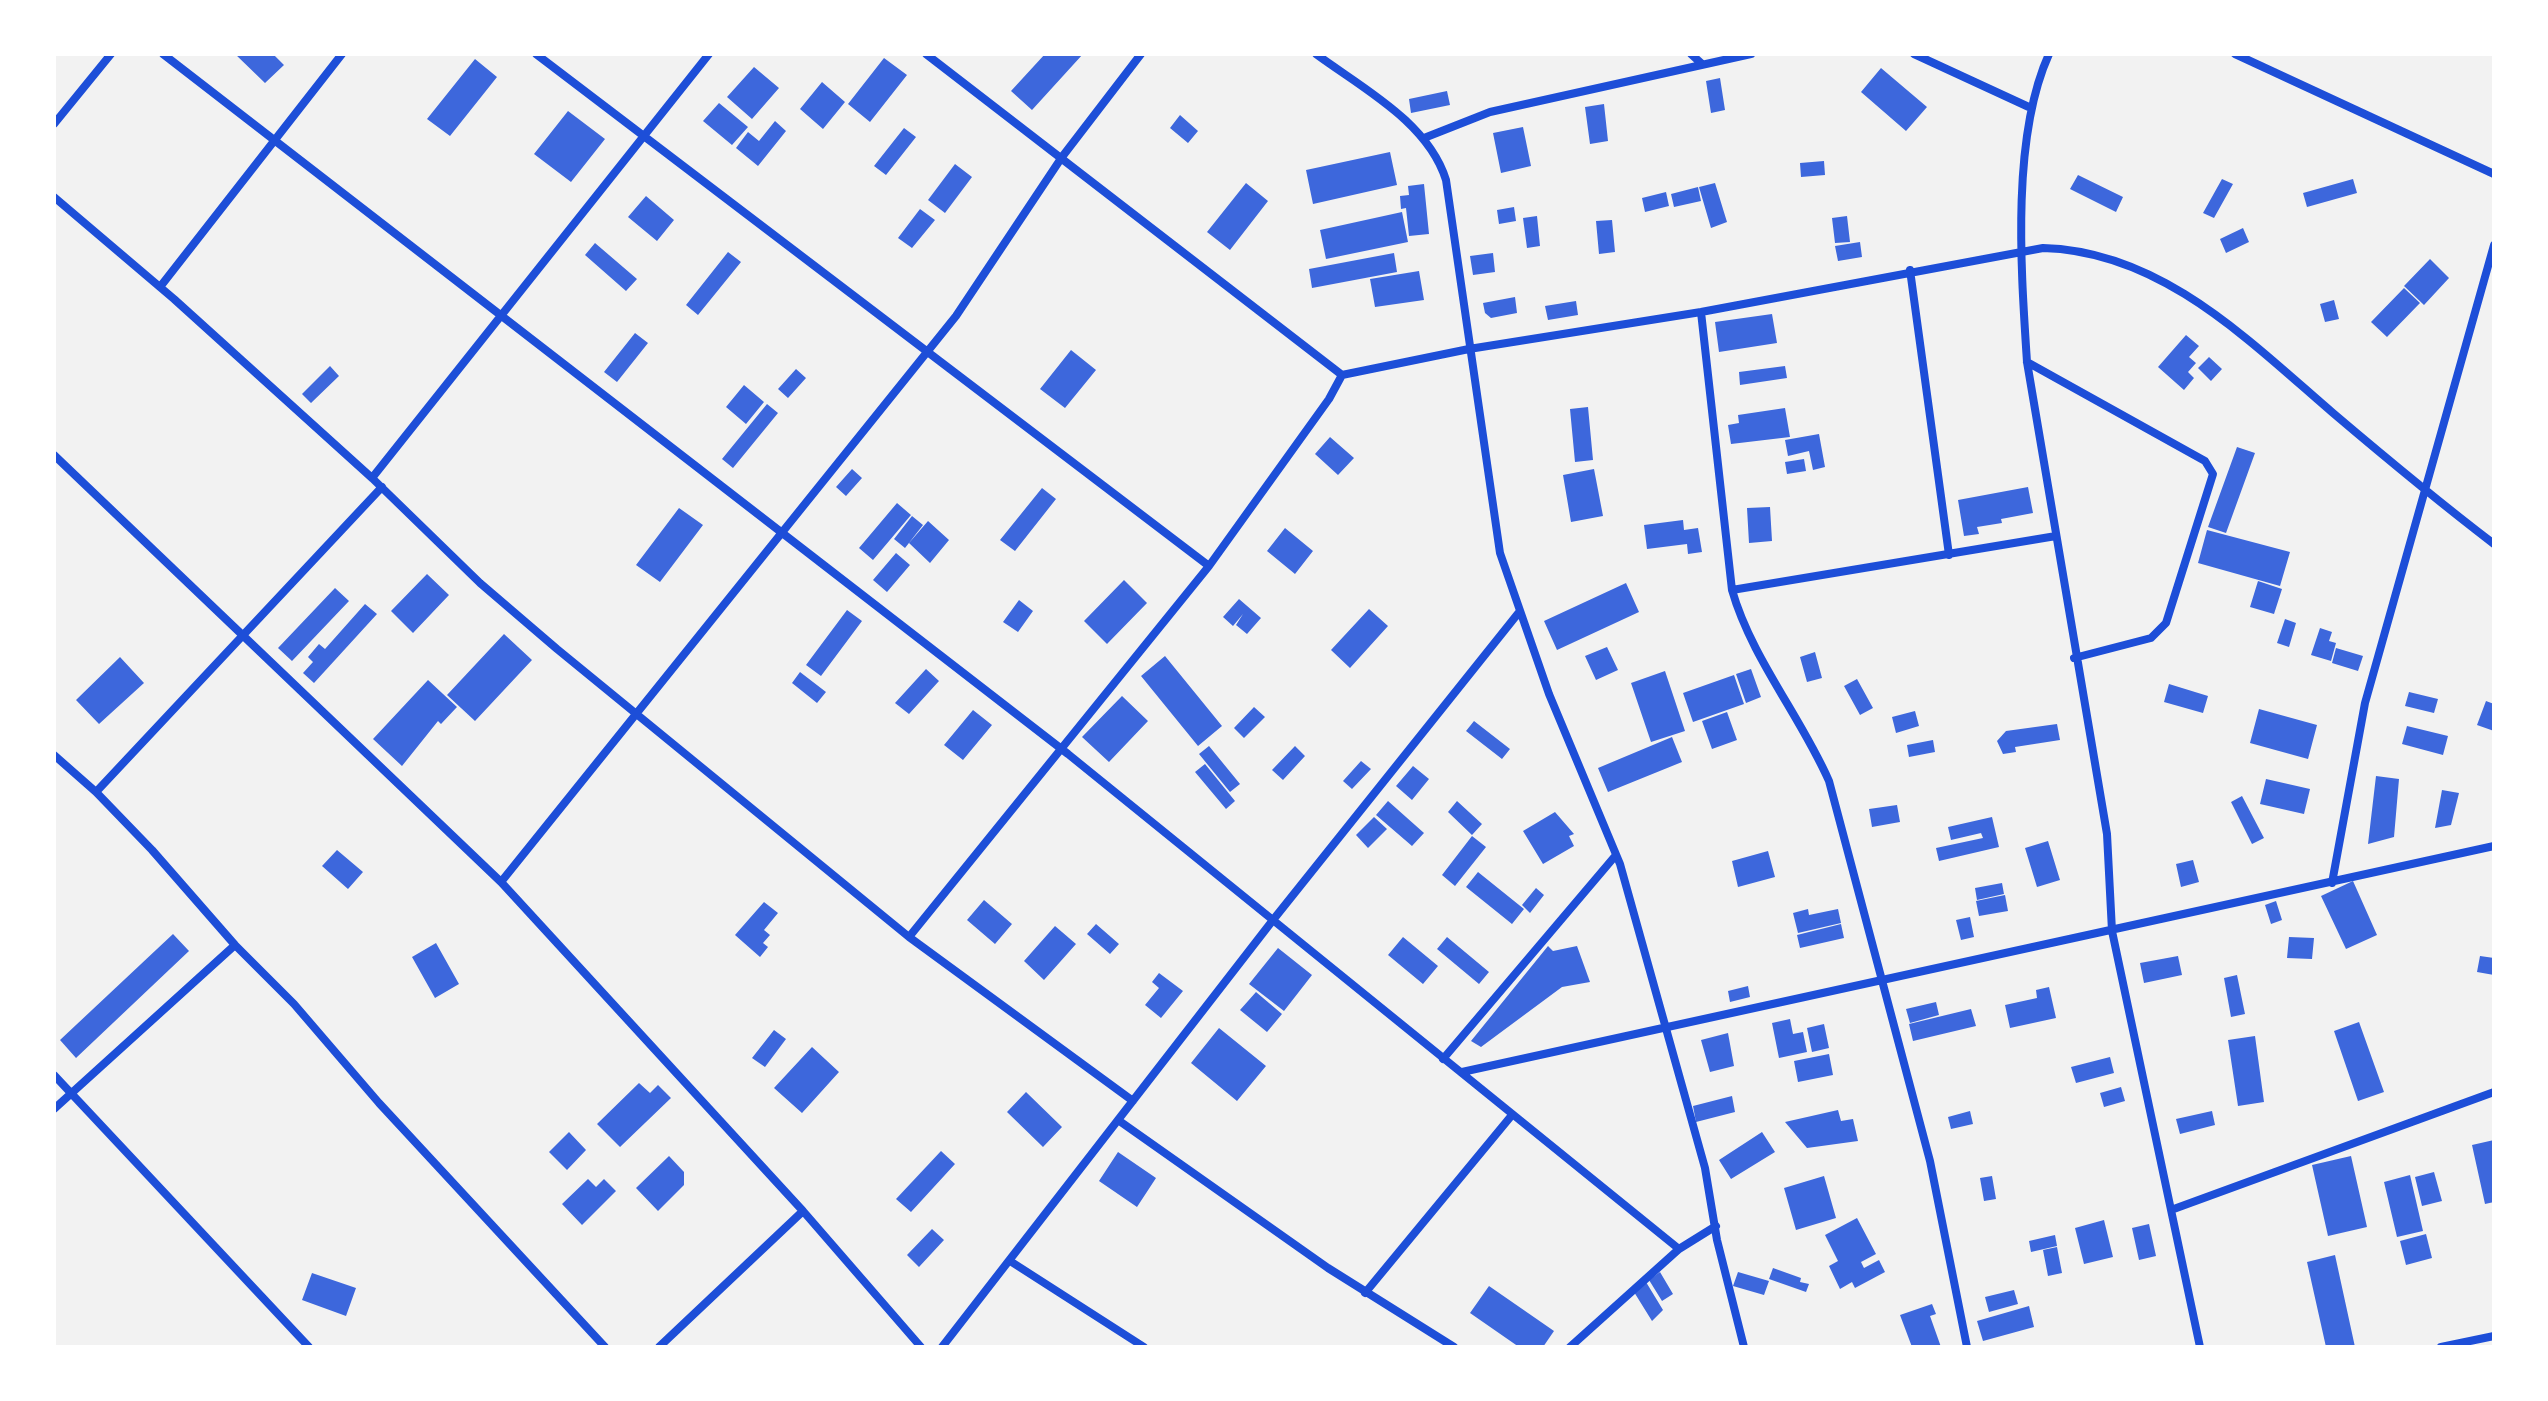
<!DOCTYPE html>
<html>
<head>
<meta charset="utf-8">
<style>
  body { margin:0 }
  #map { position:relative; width:2548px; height:1401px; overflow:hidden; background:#f2f2f2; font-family:"Space Grotesk",sans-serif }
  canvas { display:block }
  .frame { position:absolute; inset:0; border:56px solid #fff; pointer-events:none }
</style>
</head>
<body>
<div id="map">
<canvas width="2548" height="1401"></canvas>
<div class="frame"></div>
</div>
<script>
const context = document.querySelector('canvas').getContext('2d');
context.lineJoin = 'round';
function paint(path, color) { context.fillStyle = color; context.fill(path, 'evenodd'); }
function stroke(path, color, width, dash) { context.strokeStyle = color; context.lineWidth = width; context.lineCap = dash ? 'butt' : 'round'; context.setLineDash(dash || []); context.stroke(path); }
paint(new Path2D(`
  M235,54h38l11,11 -19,18z
  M1045,54h38l-51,56 -21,-19z
  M884,58l23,17 -37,47 -22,-18z
  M475,59l22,18 -47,59 -23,-17z
  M754,67l25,21 -27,31 -25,-22z
  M1881,68l46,39 -21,24 -45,-39z
  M1720,78l5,32 -14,3 -5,-32z
  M822,82l23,20 -22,27 -23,-20z
  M1447,91l3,14 -39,8 -2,-14z
  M719,103l29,24 -16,18 -29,-24z
  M1604,104l4,37 -18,3 -5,-37z
  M568,111l37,28 -34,43 -37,-28z
  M1180,115l18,16 -10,12 -18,-15z
  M775,121l11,10 -28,35 -22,-18 12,-16 11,9z
  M1523,127l8,39 -30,7 -8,-40z
  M904,128l12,9 -30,38 -12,-9z
  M1390,152l7,33 -84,19 -7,-34z
  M1824,161l1,14 -24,2 -1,-14z
  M955,164l17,13 -27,36 -17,-13z
  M2078,175l45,22 -7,15 -46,-23z
  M2222,179l11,5 -19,34 -11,-5z
  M2353,179l4,14 -50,14 -4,-14z
  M1246,183l22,18 -38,49 -23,-18z
  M1715,183l12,39 -16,6 -12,-41z
  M1424,184l5,50 -20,2 -3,-28 -5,1 -1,-13 9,-1 -1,-9z
  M1698,187l3,14 -27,6 -3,-13z
  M1666,192l3,14 -24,6 -3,-14z
  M646,196l28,24 -17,21 -29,-24z
  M1514,207l2,14 -17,3 -2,-14z
  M920,209l15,11 -23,28 -14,-10z
  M1402,212l6,30 -82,17 -6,-29z
  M1537,216l3,30 -13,2 -4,-30z
  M1847,216l3,26 -15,1 -3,-25z
  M1612,220l3,32 -16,2 -3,-33z
  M2243,228l6,14 -23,11 -6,-14z
  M1860,242l2,15 -24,4 -3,-15z
  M595,243l42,36 -11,12 -41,-36z
  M728,252l13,10 -43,53 -12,-10z
  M1394,253l3,19 -85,16 -3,-19z
  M1493,253l2,19 -22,3 -3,-19z
  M2430,259l19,19 -25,27 -20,-19z
  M1419,271l5,29 -49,7 -5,-28z
  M2404,288l16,15 -33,34 -16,-15z
  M1515,297l2,16 -26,5 -6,-5 -2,-10z
  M2334,300l5,19 -14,3 -5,-18z
  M1576,301l2,14 -30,5 -3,-14z
  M1772,314l5,29 -58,9 -4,-30z
  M635,333l13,10 -31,39 -13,-10z
  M2186,335l13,11 -10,11 7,6 -8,9 6,6 -10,12 -26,-23z
  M1071,350l25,20 -31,38 -25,-19z
  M2209,357l13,12 -11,12 -13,-13z
  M330,366l9,10 -28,27 -9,-9z
  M1785,366l2,12 -47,7 -1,-13z
  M796,369l10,9 -18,20 -10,-9z
  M744,385l20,17 -18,22 -20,-17z
  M767,404l11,9 -45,55 -11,-9z
  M1588,407l5,53 -18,2 -5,-53z
  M1785,408l5,29 -59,7 -3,-19 11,-2 -1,-8z
  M1819,434l6,33 -12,3 -4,-19 -21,5 -3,-16z
  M1330,437l24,21 -16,17 -23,-21z
  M2237,447l18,6 -29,80 -18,-6z
  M1804,459l2,12 -19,3 -2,-12z
  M852,469l10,9 -16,18 -10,-9z
  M1594,469l9,47 -32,6 -8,-47z
  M2028,487l5,26 -32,6 1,4 -25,4 2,7 -15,2 -6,-36z
  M1042,488l14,11 -41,52 -15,-11z
  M897,503l14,12 -38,45 -14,-12z
  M1770,507l2,34 -23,2 -2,-35z
  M679,508l24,17 -43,57 -24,-17z
  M912,516l11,9 -18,23 -11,-9z
  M1683,520l1,10 14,-2 4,24 -14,2 -1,-10 -40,5 -3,-24z
  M928,521l21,19 -19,23 -21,-20z
  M1285,528l28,23 -18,23 -28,-23z
  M2207,530l83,22 -10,34 -82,-23z
  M896,553l14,12 -23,27 -14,-12z
  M427,574l22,21 -36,38 -22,-22z
  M1124,580l23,23 -40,41 -23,-23z
  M2258,581l24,8 -8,25 -24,-7z
  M1626,583l13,29 -82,38 -13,-29z
  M335,588l14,13 -57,60 -14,-13z
  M1239,599l22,19 -14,16 -11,-9 7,-11 -10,12 -10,-9z
  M1019,600l14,11 -15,21 -15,-10z
  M365,604l12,10 -63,69 -11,-10 10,-11 -5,-5 11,-13 6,5z
  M1369,609l19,17 -38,42 -19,-18z
  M847,610l15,11 -41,55 -15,-11z
  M2285,619l11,4 -7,24 -12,-4z
  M2320,628l12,4 -3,9 7,2 -5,18 -20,-6z
  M504,634l28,26 -57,61 -28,-26z
  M1607,647l11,23 -22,10 -11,-24z
  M2336,648l27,8 -5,15 -26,-8z
  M1815,652l7,26 -15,4 -7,-25z
  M1165,656l57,70 -24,20 -57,-70z
  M120,657l24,26 -45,41 -23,-24z
  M926,669l13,12 -30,33 -14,-11z
  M1751,669l10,28 -15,6 -10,-29z
  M1665,671l20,60 -34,11 -20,-59z
  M800,672l26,20 -9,11 -25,-20z
  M1734,675l10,29 -51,18 -10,-29z
  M1857,679l16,29 -13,7 -16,-29z
  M428,680l29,27 -16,17 -3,-3 -36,45 -29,-27z
  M2169,684l39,12 -5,17 -39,-11z
  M2409,692l29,7 -4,14 -29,-7z
  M1122,696l26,25 -39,41 -27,-25z
  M2486,701l8,3v27l-17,-6z
  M1254,707l11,10 -21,21 -10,-10z
  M2259,709l58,16 -9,34 -58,-16z
  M973,710l19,15 -29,35 -19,-15z
  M1915,711l4,15 -23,7 -4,-16z
  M1727,712l10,28 -25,9 -10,-28z
  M1474,721l36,28 -8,10 -36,-28z
  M2057,724l3,16 -45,7 1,5 -13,2 -6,-13 9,-10z
  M2407,726l41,10 -5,19 -41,-11z
  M1672,737l10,25 -74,30 -10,-24z
  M1933,740l2,12 -26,5 -2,-12z
  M1209,746l31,38 -10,8 -31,-38z
  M1295,746l10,10 -22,24 -11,-10z
  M1361,761l10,8 -19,20 -9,-8z
  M1205,764l30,37 -9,8 -31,-37z
  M1413,766l16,13 -17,21 -16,-14z
  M2376,776l23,3 -5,58 -26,7z
  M2266,779l44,10 -6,25 -44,-10z
  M2442,790l17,3 -8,32 -16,3z
  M2242,796l22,42 -12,6 -21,-42z
  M1388,801l36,32 -12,13 -36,-31z
  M1457,801l25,23 -10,11 -24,-23z
  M1897,805l3,17 -28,5 -3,-18z
  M1555,812l19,22 -5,2 5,10 -31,18 -20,-33z
  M1374,817l13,12 -19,19 -12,-13z
  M1992,817l7,30 -60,14 -3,-13 47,-10 -2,-5 -30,7 -3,-13z
  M1472,836l14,11 -31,39 -13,-11z
  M2048,841l12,39 -23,7 -12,-39z
  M337,850l26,22 -15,17 -26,-23z
  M1768,851l7,26 -37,10 -6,-26z
  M2193,860l6,22 -18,5 -5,-23z
  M1478,872l46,37 -12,15 -46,-37z
  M2353,881l24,54 -31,14 -25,-53z
  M2002,883l2,11 -27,6 -2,-12z
  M1536,888l8,7 -14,18 -8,-8z
  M2005,895l3,16 -29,5 -3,-15z
  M984,900l28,24 -17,20 -28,-24z
  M2276,901l6,19 -11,4 -6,-19z
  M764,902l14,11 -14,17 6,5 -7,8 5,4 -8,10 -25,-22z
  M1808,909l1,6 29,-6 3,14 -43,10 -5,-20z
  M1970,917l4,20 -13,3 -5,-20z
  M1096,924l23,20 -9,10 -23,-20z
  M1841,924l3,14 -44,10 -3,-13z
  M1055,926l21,18 -32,36 -20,-19z
  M173,934l16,17 -113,107 -16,-18z
  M1403,937l35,29 -15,18 -35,-29z
  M1447,937l42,35 -10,12 -42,-35z
  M2289,937l25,1 -2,21 -25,-1z
  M436,943l23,41 -24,14 -23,-41z
  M1548,946l5,5 24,-5 13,36 -28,5 -81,60 -10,-6z
  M1278,948l34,27 -28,36 -35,-27z
  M2178,956l4,19 -38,8 -4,-20z
  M2480,956l14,2v17l-17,-3z
  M1159,973l24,18 -22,27 -16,-13 14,-17 -7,-6z
  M2237,975l8,39 -14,3 -7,-39z
  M1748,986l2,11 -20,5 -2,-11z
  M2049,987l7,31 -46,10 -5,-23 32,-7 -1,-8z
  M1256,992l26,22 -15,18 -27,-22z
  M1936,1002l3,13 -29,8 -4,-14z
  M1971,1009l5,17 -63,15 -4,-17z
  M1790,1019l3,15 10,-2 4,20 -28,6 -7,-35z
  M2359,1022l25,70 -26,9 -24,-70z
  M1824,1024l5,24 -17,4 -5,-24z
  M1219,1028l47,38 -29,35 -46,-38z
  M774,1030l12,9 -21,28 -13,-9z
  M1728,1033l6,33 -24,6 -9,-32z
  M2255,1036l9,66 -26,4 -10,-66z
  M812,1047l27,25 -37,41 -28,-25z
  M1829,1054l4,21 -35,7 -4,-21z
  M2110,1057l4,16 -38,10 -5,-16z
  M639,1083l11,10 8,-8 13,13 -51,49 -23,-23z
  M2121,1087l4,14 -21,6 -4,-14z
  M1026,1092l36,35 -19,20 -36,-35z
  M1732,1096l3,16 -39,10 -3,-16z
  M1838,1110l3,11 12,-2 5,22 -51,7 -22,-26z
  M1970,1111l3,13 -22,5 -3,-12z
  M2212,1111l3,14 -35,9 -4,-15z
  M569,1132l17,18 -19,20 -18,-18z
  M1762,1132l13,20 -44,27 -12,-19z
  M2494,1140v62l-9,2 -13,-59z
  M941,1151l14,13 -44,48 -15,-13z
  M1118,1152l38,26 -19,29 -38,-26z
  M669,1156l15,16v13l-26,26 -22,-23z
  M2351,1156l16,71 -39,9 -16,-71z
  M2434,1172l8,29 -20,5 -7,-29z
  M2410,1175l13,56 -26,6 -13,-55z
  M1824,1176l12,42 -40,12 -12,-42z
  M1992,1176l4,23 -12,2 -4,-23z
  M588,1179l8,8 8,-8 12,12 -34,34 -20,-21z
  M1857,1218l19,36 -15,8 3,6 15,-8 6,12 -30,16 -3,-6 -12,7 -11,-23 9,-5 -13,-26z
  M2104,1220l9,37 -29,7 -9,-36z
  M2149,1224l7,32 -17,4 -7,-32z
  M932,1229l12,11 -25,27 -12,-12z
  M2426,1234l6,24 -26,7 -6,-24z
  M2055,1235l2,11 -26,6 -2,-11z
  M2057,1247l5,26 -14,3 -5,-26z
  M2335,1255l20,92h-29l-19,-85z
  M1773,1268l28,10 -1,4 9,2 -3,8 -37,-13z
  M1660,1272l13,22 -11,7 -13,-21z
  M1738,1272l31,9 -5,14 -31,-9z
  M312,1273l44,15 -10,28 -44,-16z
  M1646,1282l17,28 -11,11 -18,-29z
  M1489,1286l65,45 -11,16h-24l-49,-34z
  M2014,1290l4,14 -29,8 -4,-15z
  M1932,1304l4,10 -6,2 11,31h-29l-12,-32z
  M2029,1306l5,21 -51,14 -6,-20z`), '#3d67dc');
stroke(new Path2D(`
  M163,54l905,700 611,495
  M536,54l673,512
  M1316,54c46,34 112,68 130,126l54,373 49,141 71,170 85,304 12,72 27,107
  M1691,54l11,10
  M1914,54l117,54
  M2049,54c-38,84 -28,216 -22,308l80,472 5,97 88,416
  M2235,54l259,120
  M54,124l57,-70
  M1424,138l66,-26 261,-58
  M54,197l120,102 198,179 108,105 77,66 352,288 224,164
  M1910,270l39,285
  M160,287l182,-233
  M1701,312l31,278c19,67 69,127 97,191l101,380 37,186
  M2027,362l178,99 8,13 -47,149 -15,15 -77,20
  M1342,375l127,-26 232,-37 342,-64c118,3 205,92 290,165 53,45 106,89 161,131
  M54,455l447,427 302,329 118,136
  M372,478l337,-424
  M1732,590l324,-54
  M54,755l42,37 56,58 83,95 59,59 85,99 226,244
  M96,792l286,-305
  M501,882l455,-566 106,-159 79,-103
  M2332,883l33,-180 129,-458
  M909,937l300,-371 120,-167 13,-24 -416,-321
  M1443,1059l173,-204
  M1462,1072l1032,-226
  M54,1075l255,272
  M54,1109l181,-164
  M1118,1120l210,148 126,79
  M2171,1210l323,-118
  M1010,1261l134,86
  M1365,1293l147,-178
  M659,1347l144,-136
  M942,1347l331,-427 247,-309
  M1570,1347l109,-98 37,-23
  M2441,1347l53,-11`), '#1d4ed8', 8);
</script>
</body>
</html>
